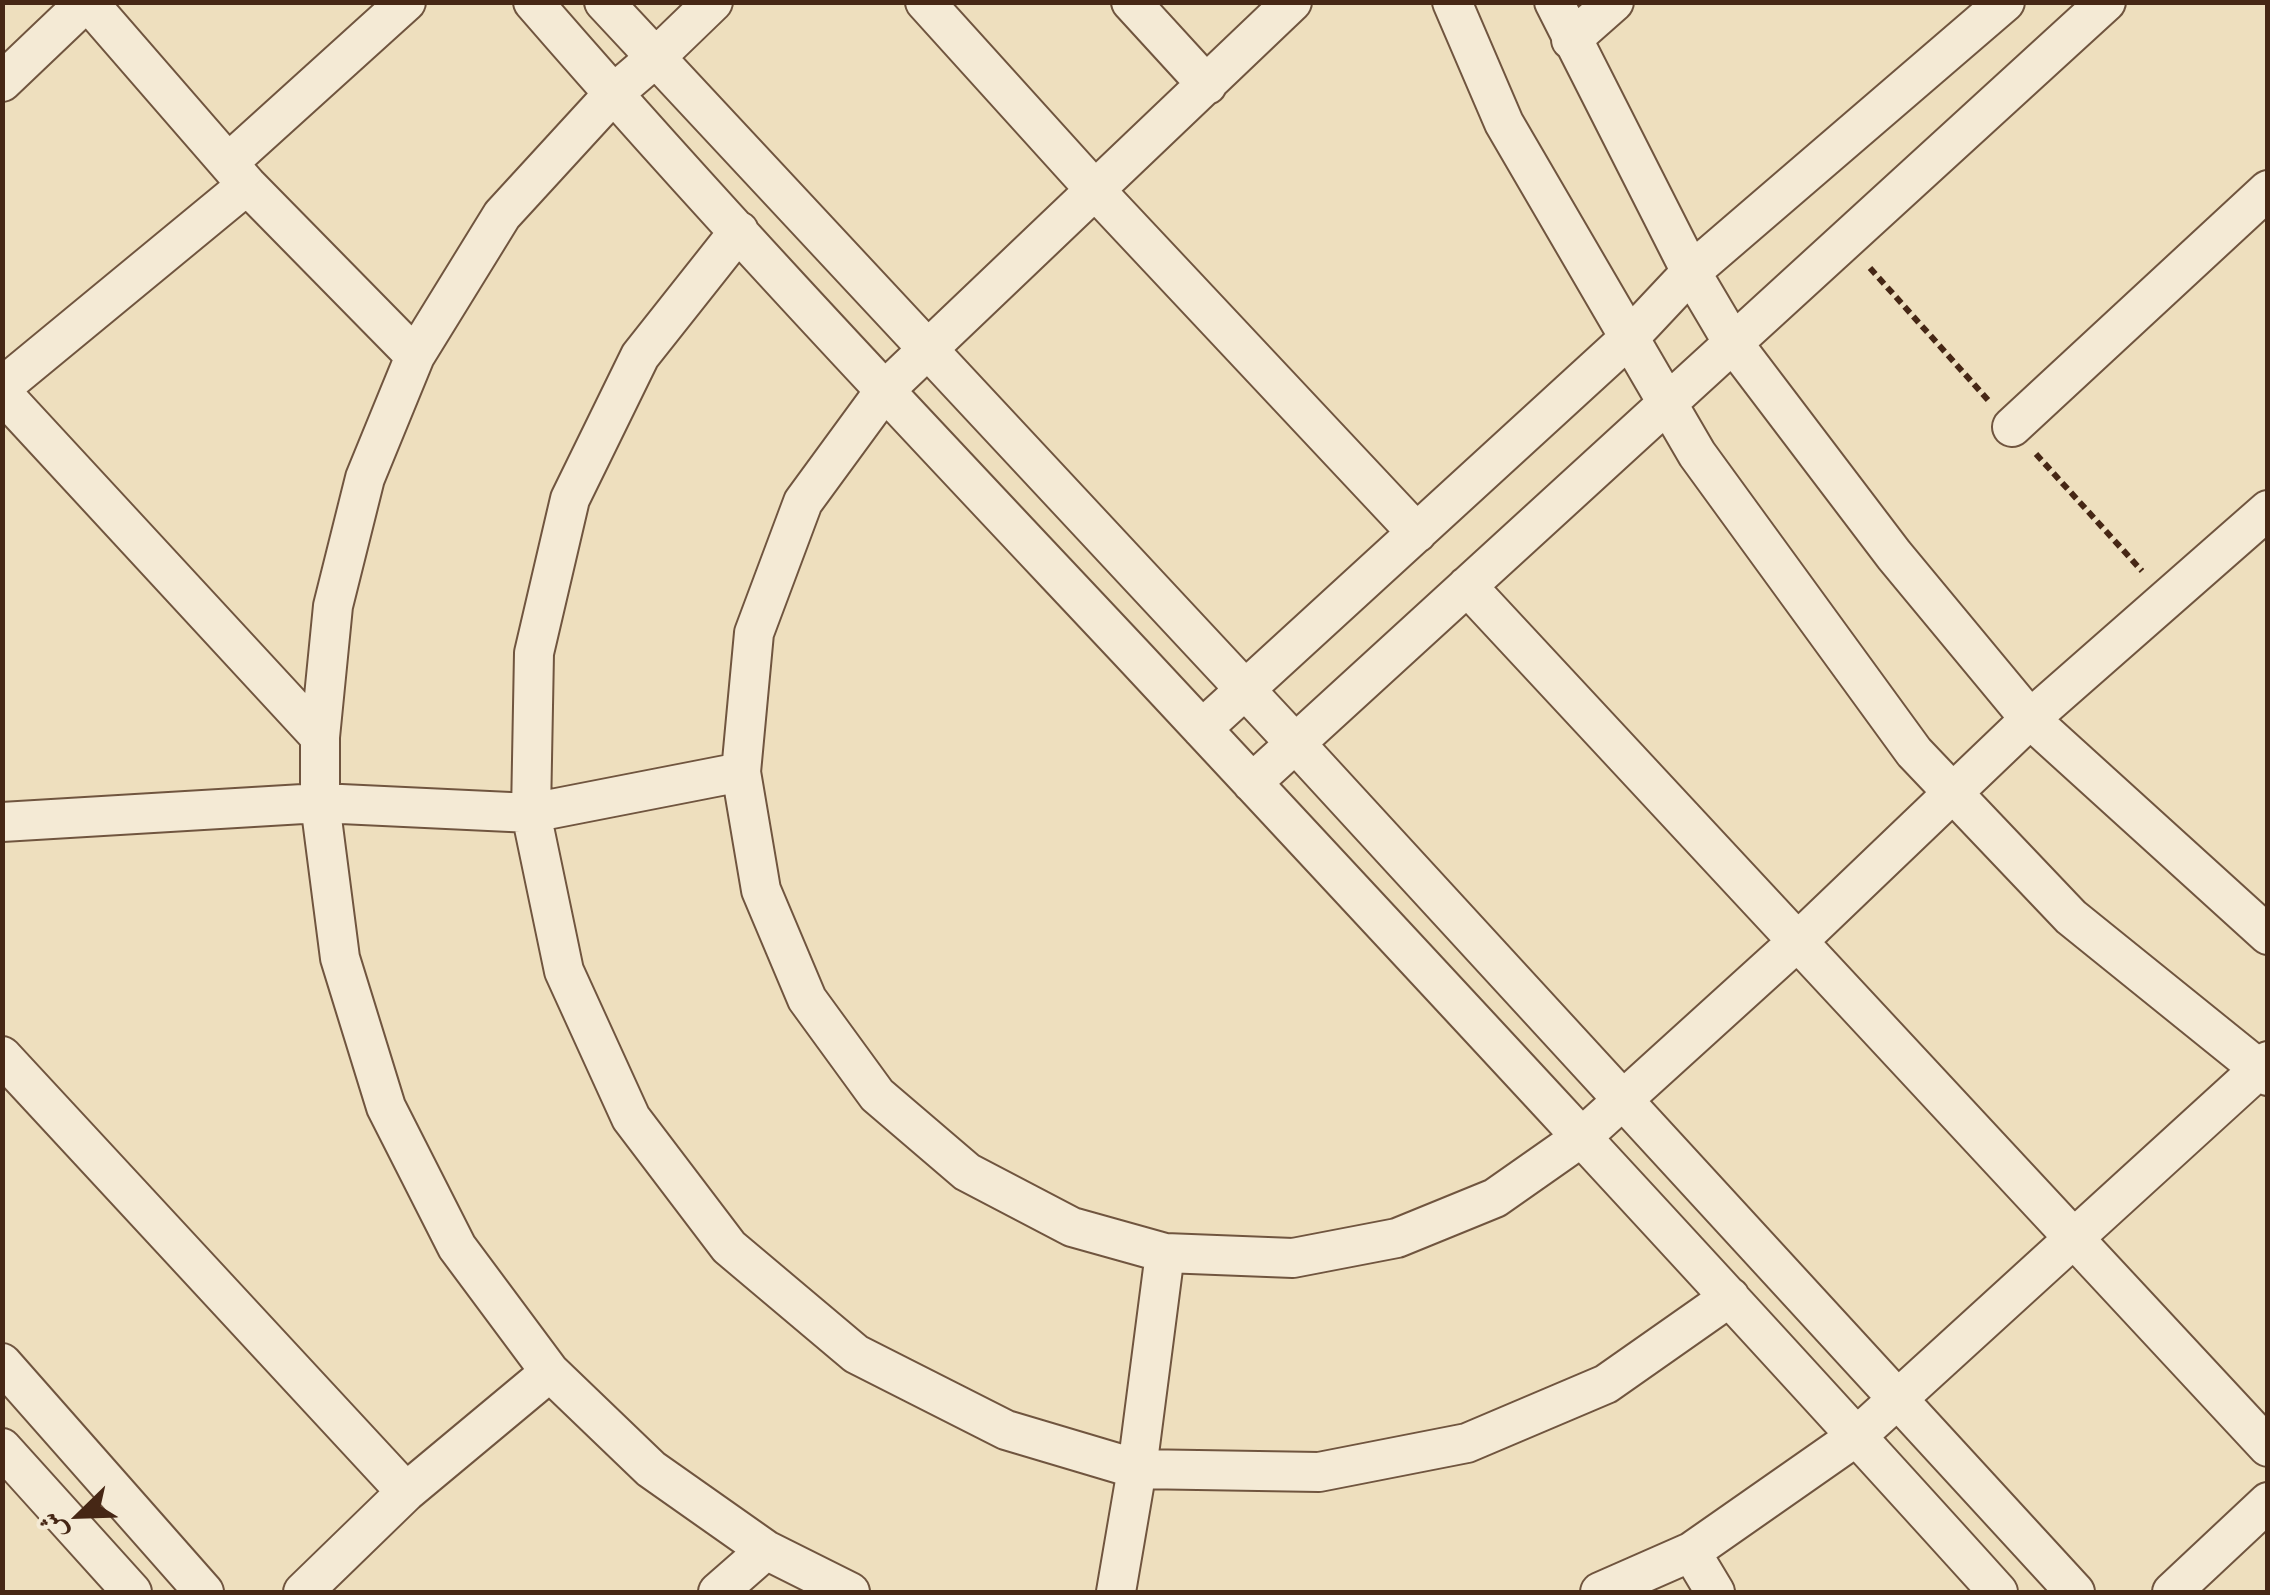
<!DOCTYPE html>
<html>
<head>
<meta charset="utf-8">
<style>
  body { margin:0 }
  #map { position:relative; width:2270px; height:1595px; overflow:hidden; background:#eedfbe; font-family:"Gentium Book Plus",Amiri,serif }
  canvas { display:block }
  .frame { position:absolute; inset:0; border:5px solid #462715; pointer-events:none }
  .north { position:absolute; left:30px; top:1465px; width:100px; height:100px; -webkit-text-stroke:8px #f4ead5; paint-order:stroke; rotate:247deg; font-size:28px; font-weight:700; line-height:40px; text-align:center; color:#462715 }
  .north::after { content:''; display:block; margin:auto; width:35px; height:45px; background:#462715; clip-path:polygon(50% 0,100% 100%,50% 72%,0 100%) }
</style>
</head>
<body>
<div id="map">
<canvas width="2270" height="1595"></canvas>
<div class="frame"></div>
<div class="north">ش</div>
</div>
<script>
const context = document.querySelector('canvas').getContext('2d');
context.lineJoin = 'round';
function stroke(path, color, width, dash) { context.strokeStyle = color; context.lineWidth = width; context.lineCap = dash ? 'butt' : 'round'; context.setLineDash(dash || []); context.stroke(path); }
const minor = new Path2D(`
  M88,2l159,183 168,171
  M533,2c195,225 400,440 603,656 289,310 578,620 862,934
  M604,2l691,741 780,849
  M713,2l-59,57 -41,35 -111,121 -87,141 -50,122 -32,128 -13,131v66l20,155 46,149 71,140 93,125 101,97 115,81 84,42
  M925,2l171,189 321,342
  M1131,2l76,83
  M1292,2l-407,388 -82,112 -49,131 -13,139 20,118 46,109 70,96 90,77 105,55 93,26 128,5 104,-20 98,-40 87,-61 216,-196 232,-222 238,-209
  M1452,2l52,121 193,331 217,298 157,165 197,159
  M1554,2l137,270 42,71 161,212 136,164 238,216
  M1571,40l43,-38
  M2,82l84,-80
  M228,163l178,-161
  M739,231l-99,125 -70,143 -36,154 -3,160 33,158 67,147 98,129 127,107 150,76 131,39 182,3 148,-29 139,-59 124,-87
  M2,387l245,-202
  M2,393l318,344
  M2012,427l256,-237
  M1467,586l801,861
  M1202,729l427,-391 62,-66 314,-270
  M1252,783l854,-781
  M2,822l318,-19 211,10 210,-41
  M2,1056l404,436
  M2,1363l202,229
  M2,1448l130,144
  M1691,1552l24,40
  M303,1592l103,-100 144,-120
  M718,1592l48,-42
  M1116,1592l21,-123 28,-216
  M1600,1592l91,-40 166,-116 411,-375
  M2172,1592l96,-90`);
stroke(minor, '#70553f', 42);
stroke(new Path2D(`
  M1870,268l118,132
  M2036,454l106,117`), '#462715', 6, [8, 5]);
stroke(minor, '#f4ead5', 38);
</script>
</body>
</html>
